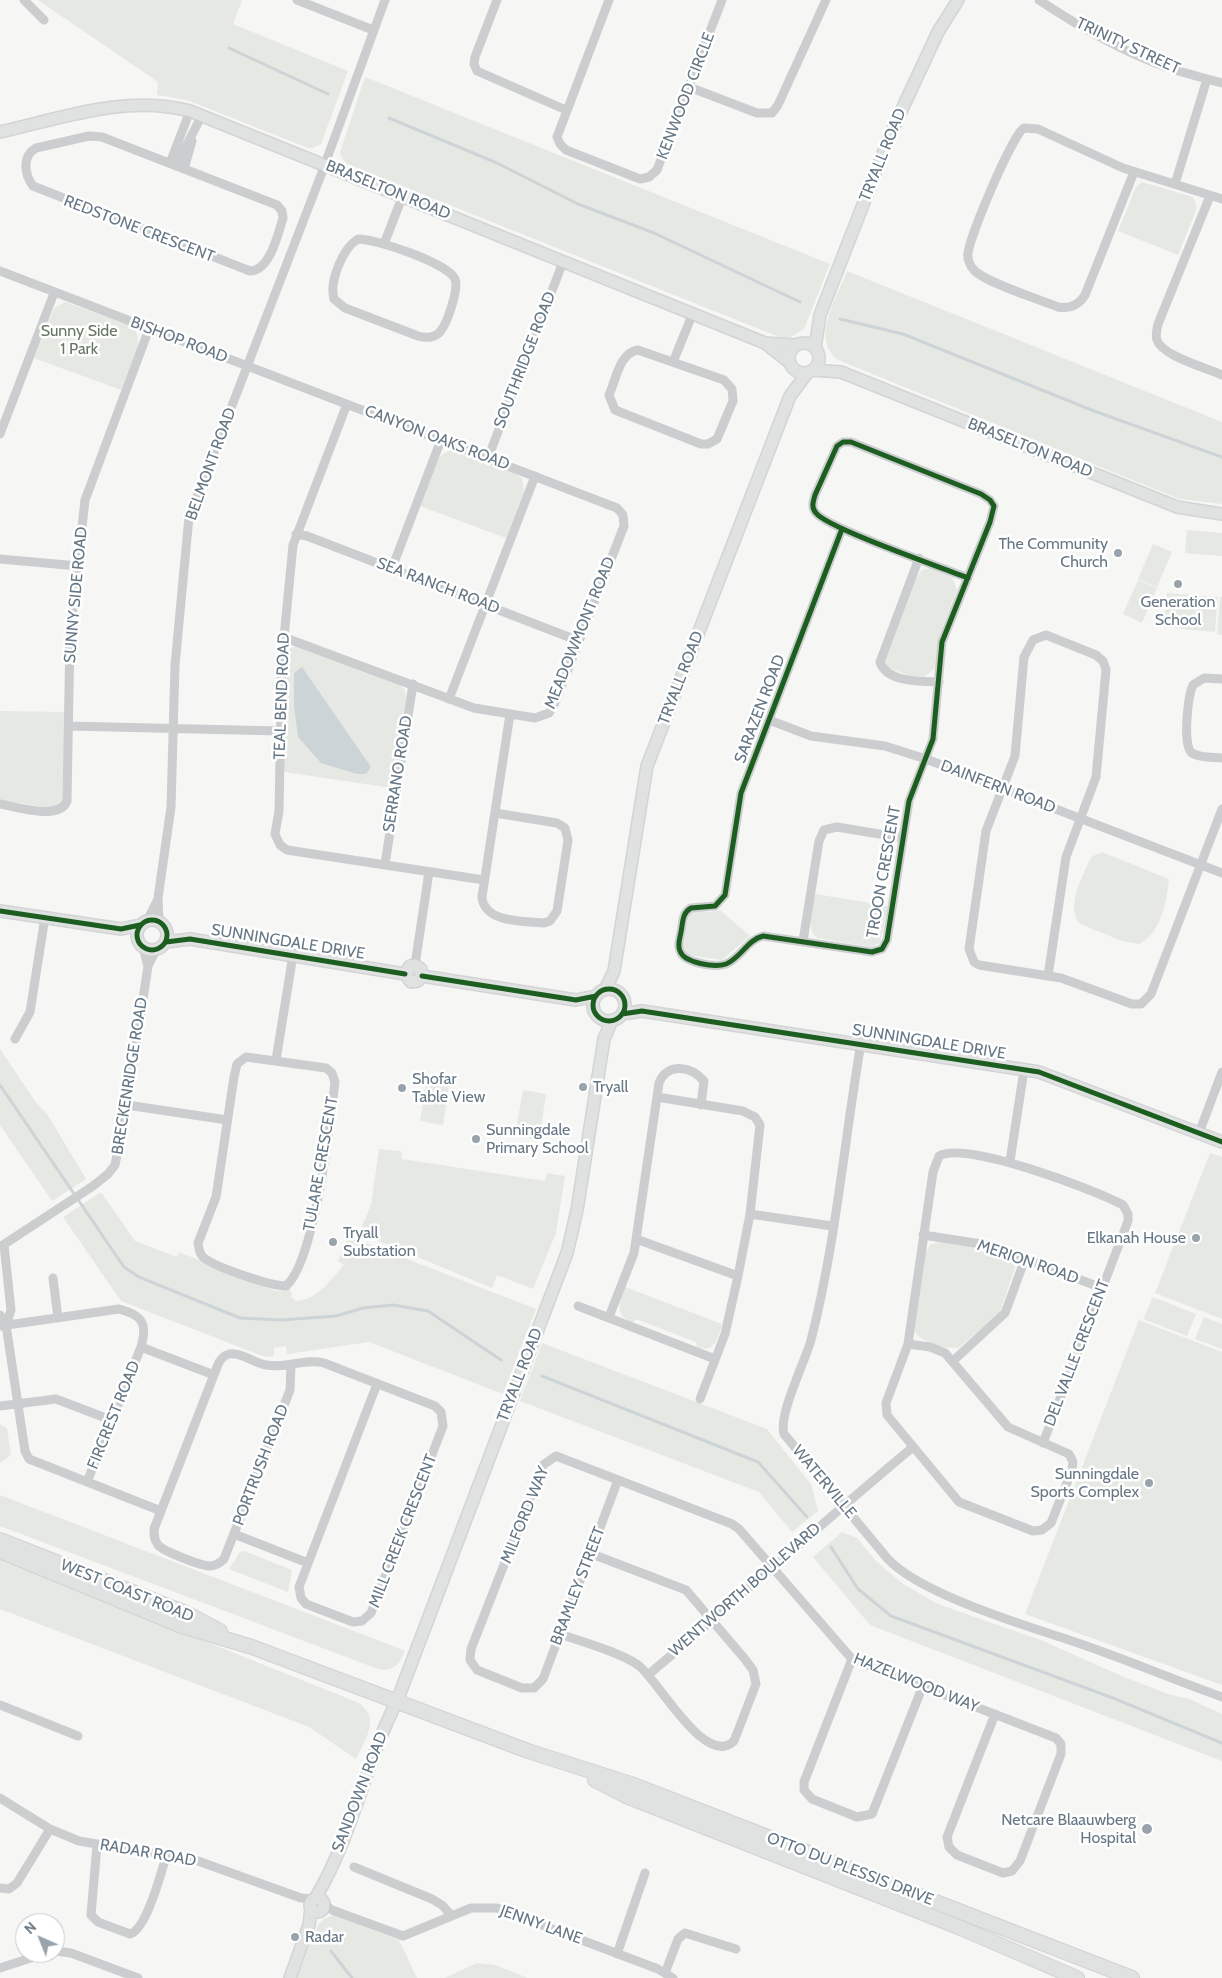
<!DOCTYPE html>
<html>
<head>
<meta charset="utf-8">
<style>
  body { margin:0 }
  #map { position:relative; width:1222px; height:1978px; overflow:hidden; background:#f6f6f5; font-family:Cabin,sans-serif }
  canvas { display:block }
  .north { position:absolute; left:15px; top:1913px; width:50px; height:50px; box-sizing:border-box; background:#fff; border:1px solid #c2c9ce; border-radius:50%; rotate:316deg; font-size:14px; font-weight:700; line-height:20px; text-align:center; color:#667785 }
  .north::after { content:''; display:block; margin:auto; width:18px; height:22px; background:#98a3ac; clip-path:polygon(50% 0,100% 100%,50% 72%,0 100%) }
</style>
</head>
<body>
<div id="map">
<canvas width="1222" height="1978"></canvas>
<div class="north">N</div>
</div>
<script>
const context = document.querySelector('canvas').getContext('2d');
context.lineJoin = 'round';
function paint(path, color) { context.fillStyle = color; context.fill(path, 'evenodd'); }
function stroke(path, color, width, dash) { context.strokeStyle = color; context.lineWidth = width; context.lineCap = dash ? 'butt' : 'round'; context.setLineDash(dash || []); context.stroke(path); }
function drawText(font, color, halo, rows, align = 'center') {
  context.font = font + ' Cabin,sans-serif'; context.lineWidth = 5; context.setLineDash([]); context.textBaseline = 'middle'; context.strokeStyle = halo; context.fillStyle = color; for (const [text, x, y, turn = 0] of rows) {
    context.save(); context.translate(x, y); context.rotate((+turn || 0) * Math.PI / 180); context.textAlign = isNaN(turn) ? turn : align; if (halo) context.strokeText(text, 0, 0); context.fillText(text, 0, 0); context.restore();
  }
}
paint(new Path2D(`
  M38,0h204l-9,24 115,47 -27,73 -8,4h-5l-121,-48 -30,-5 1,-13z
  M365,77l465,187 -26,65 -13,8h-12l-432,-173 -5,-6 -2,-6z
  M1142,182l51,15 4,11 -19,47 -60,-24 18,-44z
  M847,271l375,151v82l-43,-5 -341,-139c-28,-22 -1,-62 9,-89z
  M65,302l67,24c16,15 -5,47 -11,64l-87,-32 20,-50z
  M450,450l66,24 6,4 2,13 -18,47 -86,-32 19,-49z
  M1187,530l35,3v23l-37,-3z
  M1153,544l19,8 -15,35 -19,-8z
  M930,568l22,9 5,13 -17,44 -5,34 -11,9 -16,-2 -20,-7 -3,-8 32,-84 5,-6z
  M1138,580l19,8 -15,35 -19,-9z
  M1167,593l51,4 -3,35 -52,-5z
  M1220,597h2v38l-5,-1z
  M297,646l101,38 7,6 1,9 -14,89 -108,-16 2,-118 5,-6z
  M0,711l65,1 -2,87 -4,6 -8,3 -51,-8z
  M1102,852l67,27c-2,22 -8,54 -30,65l-17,-3 -42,-17c-15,-17 3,-49 11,-67z
  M815,894l73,12 -8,37 -9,4 -54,-9c-12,-11 -4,-30 -2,-44z
  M720,910l30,26 -28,24 -34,-5 -5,-8 6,-32 5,-4 16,1z
  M0,1049l37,55 10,10 39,65 -34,22 -52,-76z
  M427,1076l23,3 -7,46 -23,-4z
  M523,1090l23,4 -7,46 -24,-4z
  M379,1149l22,2 1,8 143,22 2,-8 18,3 -9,57 -23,56 -36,-14 -5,13 -133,-55 12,-28z
  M1210,1153l12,4v162l-67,-26z
  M101,1192l34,49 42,16 2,-5 97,39 14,-2 2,8 4,4c22,-1 35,-22 48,-36l-6,-4 10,-25 188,73 -33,85 -134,-52 -82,12 -1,-8 -12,2v8l-9,1 -144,-56 -58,-84z
  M940,1242c18,3 71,5 75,26l-16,46 -39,33c-12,4 -42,-5 -46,-17l11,-77 5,-8z
  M625,1287l97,37c-4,14 -7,30 -25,23l-1,-5 -60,-23 -3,4c-19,-8 -14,-20 -8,-36z
  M1153,1297l43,17 -9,22 -44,-17z
  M1204,1317l18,7v25l-27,-10z
  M1139,1320l83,32v333l-197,-71z
  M542,1343l225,86 44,55 7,27 -26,21 -33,-40 -239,-91z
  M0,1424l7,4 4,27 -11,8z
  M0,1495l398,153 7,3c-5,13 -12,21 -27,18l-378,-143z
  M842,1532l15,6 20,24 26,22 35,20 105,37 81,36 44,17 21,5 33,15v47l-352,-136 -57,-68z
  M244,1551l48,19 -4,22 -59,-23 11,-17z
  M0,1559l359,144c22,15 6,37 -3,56l-47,-32 -309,-118z
  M333,1915l66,25 18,38h-120l21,-53 6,-6z
  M477,1963l18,2 33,13h-84z`), '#e6e9e3');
paint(new Path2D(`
  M302,667l69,100 -5,7h-9l-36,-11 -23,-26 -4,-32v-32z`), '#ccd4d7');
stroke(new Path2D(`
  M229,48l99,46
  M389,118l108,45 81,41 76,29 146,69
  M840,319l63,15 191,77 128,46
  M0,1085l124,182 15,10 101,41 41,2 55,-4 27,-8 30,-3 35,6 73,49
  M542,1376l216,86 49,55
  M831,1547l27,42 33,27 222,82 109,45
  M331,1951l21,27`), '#ccd4d7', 3);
const secondary = new Path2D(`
  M0,132c62,-14 127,-38 190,-21l575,232 24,19
  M789 358a15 15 0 1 1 30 0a15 15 0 1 1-30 0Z
  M765,343l31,2
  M815,348l5,-33 71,-182 47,-101 20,-32
  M813,370l28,2 336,135 45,7
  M0,911l121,18 19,-4
  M137 935a15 15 0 1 1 30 0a15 15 0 1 1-30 0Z
  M166,942l24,-3 215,35
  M405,974l5,-8 5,-1 6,4 1,7
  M405,974l6,8 7,-1 4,-5
  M422,976l154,24 20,-4
  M593 1005a16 16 0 1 1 32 0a16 16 0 1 1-32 0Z
  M605,990l9,-19 33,-205 143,-370 18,-24
  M622,1014l20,-3 397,61 183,70
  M316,1897c36,-60 49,-133 81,-196l170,-448 10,-43 27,-171 8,-19
  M310 1905a7 7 0 1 1 14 0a7 7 0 1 1-14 0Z
  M290,1978l19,-53 2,-16`);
const primary = new Path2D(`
  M0,1540l186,73 34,18
  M0,1551l182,75 70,21 276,104 103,33 501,194
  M595,1780l31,16 330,130 121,52`);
stroke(secondary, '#d3d4d5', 14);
stroke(primary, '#d2d2d3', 16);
stroke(new Path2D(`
  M24,0l20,20
  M297,0l76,30
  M497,0l-22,57 -1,7 3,7 89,39
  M609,0l-52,137 3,7 6,6 74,29 9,-2 8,-7 65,-170
  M1039,0c39,26 82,51 127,67 18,6 37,11 56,16
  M689,87l68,26h15l6,-8 48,-105
  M89,136l13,1 175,68 5,6 1,7c-5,16 -13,53 -33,53l-217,-85c-9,-12 -11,-30 3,-38z
  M170,163l20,-52
  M176,166l26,-51
  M184,169l8,-28
  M1134,172l-49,123c-6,10 -15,14 -27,12 -17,-7 -74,-25 -84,-37 -4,-4 -7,-11 -6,-17 2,-17 44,-118 56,-125l14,1 85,39 99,31
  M1175,184l32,-105
  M1210,196l-52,128c-1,6 -3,11 -1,16 5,16 50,28 65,35
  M358,239c18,0 90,24 97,40 4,10 -8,46 -16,54 -6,5 -14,5 -21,3l-73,-28 -11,-9c-5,-18 9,-51 24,-60z
  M384,244l19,-49
  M0,271l617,237 6,7 1,11 -70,179 -5,8 -14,5 -61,-10 -191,-71
  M638,350l86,30 8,9 1,12 -16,38 -9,5h-7l-86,-34 -6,-15c7,-15 10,-42 29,-45z
  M673,362l20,-49
  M347,404l-54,141 -11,113 -3,153 -4,23 5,11 7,5 197,30
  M0,434l54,-141
  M488,458l75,-196
  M842,529l-101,264 -16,102 -10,11 -24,2c-9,5 -8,14 -10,24 -1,6 -4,13 -1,19 4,12 35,17 46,13 15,-6 21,-24 37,-28l109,16 10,-3 5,-9 22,-139 24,-62 9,-97 48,-120 4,-16 -4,-6 -9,-6 -130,-52h-8l-6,4 -22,49c-2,7 -4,13 1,18 11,15 127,55 152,65
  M296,534l11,2 272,105
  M919,558l-39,104c7,21 41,19 59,20
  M0,559l78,7
  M392,568l49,-128
  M1222,679l-18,-1 -11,7c-5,11 -11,61 -1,68 7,5 21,4 30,5
  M449,699l86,-223
  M769,720l42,16 74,10 41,13 296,114
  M69,726l211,5
  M0,804c17,3 59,17 67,-3l3,-166 15,-135 64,-171
  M495,813l62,10 8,5 3,12 -11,71 -7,10 -6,2c-20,-2 -60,0 -62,-26l28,-183
  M385,864l28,-180
  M148,919l9,-18
  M159,921l-1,-23 13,-91 4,-142 14,-148 132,-342 64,-175
  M803,941l16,-100 5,-11 13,-3 66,11
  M143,947l5,19
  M415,965l14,-93
  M1048,976l18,-119 30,-80 10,-107 -3,-9 -7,-6 -50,-20 -13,5 -9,17 -9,99 -29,75 -17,118 5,13 5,3 82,13 71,26h9l10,-10 71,-185
  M15,1039l15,-27 15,-95
  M861,1043c-17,99 -25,200 -50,297 -6,22 -33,75 -27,94l103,124c31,35 136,67 182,82 52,17 102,39 153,57
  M246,1057l80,11 6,5 3,9c-5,41 -20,179 -49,204 -15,0 -72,-19 -83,-29 -4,-4 -4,-9 -5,-14l18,-46 18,-120 3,-13z
  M276,1060l17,-105
  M657,1097l86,14 12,6 5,8 -10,89 -12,62 -13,58 -25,65
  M127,1105l100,15
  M1199,1133l23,-61
  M1010,1161l14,-91
  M750,1214l82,12
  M923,1235l65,10 114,43
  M636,1239l102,37
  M4,1245l7,65 -5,15
  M0,1247l93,-61 15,-12 7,-9 12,-60 21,-139 8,-16
  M53,1278l5,40
  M578,1306l137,53
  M0,1315l6,10 19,126 4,8 132,52
  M609,1317l25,-64 25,-170c8,-21 32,-17 45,-2l-3,24
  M0,1326l119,-17c23,6 29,14 22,38l-54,135
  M908,1344l22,3 15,6 63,74 61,27 4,8 -1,8 -21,53 -9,7 -9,1 -74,-29 -72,-87 -1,-12 22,-59 25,-172 6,-16c26,-16 156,34 184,49l5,9v7l-85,222
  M141,1347l73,28
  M953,1361l52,-48 20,-54
  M291,1366l-1,24 -66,169c-4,4 -8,7 -14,7 -9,0 -47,-15 -52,-21 -4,-5 -4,-10 -4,-16l63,-162c2,-6 5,-11 12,-13 12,-2 25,9 37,11 21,4 38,-7 58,-2l111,43 6,6 2,14 -72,187 -9,8 -9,1 -47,-18 -5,-6 -2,-11 78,-203
  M0,1406l56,-7 55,21
  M618,1480l-75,199 -9,9h-12l-45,-18 -7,-10 1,-11 72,-184 13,-9 176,68 7,5 113,130 204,79 5,6v10l-41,107 -8,10 -9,2 -46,-18 -8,-8 -2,-10 48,-123
  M234,1534l74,29
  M560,1634c22,8 59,18 78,31 20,14 67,104 96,76l22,-57 -3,-14 -9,-12 -58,-68 -94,-36
  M852,1659l-48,123v8l8,9 45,18 15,-3 50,-126
  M648,1675c89,-75 175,-153 265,-228
  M0,1705l78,31
  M0,1798l50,31 29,12 119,20 103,37 11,1
  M97,1845l-6,70 7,7 32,12c17,-5 31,-62 37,-80
  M354,1867l78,32 10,6 9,10
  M0,1888l9,1 8,-6 33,-54
  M324,1904l8,6 71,26 68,-28h26l161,61 15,9
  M55,1951l16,2 67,25
  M617,1954l28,-81
  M0,1968l46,-15
  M665,1973l13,-34 7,-6 51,16`), '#cccdce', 9);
stroke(secondary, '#e0e1e1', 11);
stroke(primary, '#e0e1e1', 14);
stroke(new Path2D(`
  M842,529l-101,264 -16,102 -10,11 -24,2c-9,5 -8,14 -10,24 -1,6 -4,13 -1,19 4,12 35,17 46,13 15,-6 21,-24 37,-28l109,16 10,-3 5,-9 22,-139 24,-62 9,-97 48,-120 4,-16 -4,-6 -9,-6 -130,-52h-8l-6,4 -22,49c-2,7 -4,13 1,18 11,15 127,55 152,65
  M0,911l121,18 19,-4
  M137 935a15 15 0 1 1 30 0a15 15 0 1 1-30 0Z
  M166,942l24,-3 215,35
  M422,976l154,24 20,-4
  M593 1005a16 16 0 1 1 32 0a16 16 0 1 1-32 0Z
  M622,1014l20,-3 397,61 183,70`), '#1b5e20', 5);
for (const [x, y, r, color] of [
  [1118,553,5,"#98a3ac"],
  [1178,584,5,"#98a3ac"],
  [583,1087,5,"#98a3ac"],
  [402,1088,5,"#98a3ac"],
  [476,1139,5,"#98a3ac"],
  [1196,1238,5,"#98a3ac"],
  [333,1242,5,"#98a3ac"],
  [1149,1483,5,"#98a3ac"],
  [1147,1829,6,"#98a3ac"],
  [295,1937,5,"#98a3ac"]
]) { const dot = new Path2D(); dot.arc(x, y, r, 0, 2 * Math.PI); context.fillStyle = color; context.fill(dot); stroke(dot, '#fff', 2); }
drawText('16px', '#667785', '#fff', [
  ["TRINITY STREET",1128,46,25],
  ["KENWOOD CIRCLE",686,96,-69],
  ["TRYALL ROAD",883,155,-68],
  ["BRASELTON ROAD",388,190,22],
  ["REDSTONE CRESCENT",139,229,21],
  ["BISHOP ROAD",179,340,21],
  ["SOUTHRIDGE ROAD",525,360,-69],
  ["CANYON OAKS ROAD",437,438,21],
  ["BRASELTON ROAD",1030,448,22],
  ["BELMONT ROAD",211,464,-70],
  ["SEA RANCH ROAD",438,586,21],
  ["SUNNY SIDE ROAD",76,595,-85],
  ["MEADOWMONT ROAD",580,633,-68],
  ["TRYALL ROAD",681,678,-69],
  ["TEAL BEND ROAD",282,696,-88],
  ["SARAZEN ROAD",760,709,-69],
  ["SERRANO ROAD",398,774,-81],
  ["DAINFERN ROAD",998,787,21],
  ["TROON CRESCENT",884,872,-80],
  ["SUNNINGDALE DRIVE",288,942,9],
  ["SUNNINGDALE DRIVE",929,1042,9],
  ["BRECKENRIDGE ROAD",130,1076,-81],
  ["TULARE CRESCENT",321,1164,-80],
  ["MERION ROAD",1028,1262,19],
  ["DEL VALLE CRESCENT",1077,1353,-69],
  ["TRYALL ROAD",520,1375,-69],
  ["FIRCREST ROAD",114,1415,-68],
  ["PORTRUSH ROAD",261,1465,-69],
  ["WATERVILLE",824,1482,50],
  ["MILFORD WAY",525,1515,-68],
  ["MILL CREEK CRESCENT",403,1531,-69],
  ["BRAMLEY STREET",578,1586,-69],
  ["WENTWORTH BOULEVARD",745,1590,-41],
  ["WEST COAST ROAD",127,1591,22],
  ["HAZELWOOD WAY",916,1683,22],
  ["SANDOWN ROAD",360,1792,-69],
  ["RADAR ROAD",148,1853,10],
  ["OTTO DU PLESSIS DRIVE",850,1869,21],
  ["JENNY LANE",541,1925,20]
]);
drawText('16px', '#657761', '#fff', [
  ["Sunny Side",79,331],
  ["1 Park",79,349]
]);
drawText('16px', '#667785', '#fff', [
  ["The Community",1108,544,"right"],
  ["Church",1108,562,"right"],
  ["Generation",1178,602,"center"],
  ["School",1178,620,"center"],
  ["Shofar",412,1079],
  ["Table View",412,1097],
  ["Tryall",593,1087],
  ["Sunningdale",486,1130],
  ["Primary School",486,1148],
  ["Tryall",343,1233],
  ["Substation",343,1251],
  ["Elkanah House",1186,1238,"right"],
  ["Sunningdale",1139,1474,"right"],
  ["Sports Complex",1139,1492,"right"],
  ["Netcare Blaauwberg",1136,1820,"right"],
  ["Hospital",1136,1838,"right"],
  ["Radar",305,1937]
], 'left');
</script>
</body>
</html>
